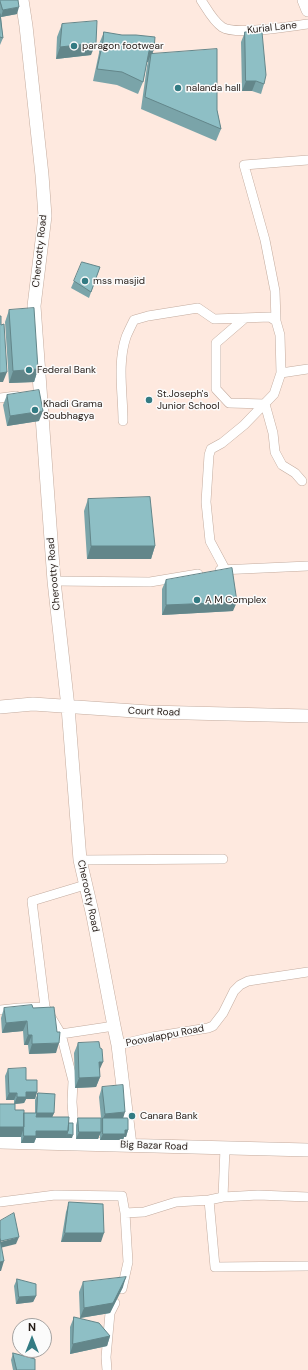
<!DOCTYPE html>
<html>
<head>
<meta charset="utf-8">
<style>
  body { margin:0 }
  #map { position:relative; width:308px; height:1370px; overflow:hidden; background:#fee9df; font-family:"DM Sans",sans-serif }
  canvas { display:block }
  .north { position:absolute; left:12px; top:1318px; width:40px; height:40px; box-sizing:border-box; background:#fbfbfb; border:1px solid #a5a2a0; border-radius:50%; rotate:0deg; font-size:11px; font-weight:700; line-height:16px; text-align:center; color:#251c17 }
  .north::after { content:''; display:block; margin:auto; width:14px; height:18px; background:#337b83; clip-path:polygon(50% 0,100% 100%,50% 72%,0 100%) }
</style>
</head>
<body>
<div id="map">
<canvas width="308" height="1370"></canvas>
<div class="north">N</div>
</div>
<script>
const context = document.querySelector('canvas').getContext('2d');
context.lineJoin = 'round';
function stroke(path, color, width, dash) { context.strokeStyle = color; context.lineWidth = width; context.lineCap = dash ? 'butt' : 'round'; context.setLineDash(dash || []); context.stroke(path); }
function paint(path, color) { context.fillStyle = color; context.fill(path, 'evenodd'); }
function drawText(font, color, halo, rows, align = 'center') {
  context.font = font + ' "DM Sans",sans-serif'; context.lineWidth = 3; context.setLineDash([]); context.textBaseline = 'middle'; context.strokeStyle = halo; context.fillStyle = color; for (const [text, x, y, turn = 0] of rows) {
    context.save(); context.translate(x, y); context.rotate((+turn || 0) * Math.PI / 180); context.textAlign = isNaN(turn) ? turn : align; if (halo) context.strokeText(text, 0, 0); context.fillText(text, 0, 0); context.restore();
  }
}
const street = new Path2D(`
  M201,0c6,9 12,21 21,27 13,9 69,-1 86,-3
  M245,318l-29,25v46l13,14 36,1 8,29 2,19 7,13 13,8 7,8
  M276,321l-1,-30 -10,-51 -21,-75 64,-5
  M281,373l27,-4
  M0,398l16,-2
  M123,421c0,-27 -6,-57 3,-84 2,-5 5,-11 8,-17l14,-4 50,-8 16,11 56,-2 6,4 4,14 1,38 -7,21 -30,31 -22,18 -11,6 -2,6 -3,47 4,39 15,28
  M220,570l88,-4
  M54,581l96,1 48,-8
  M80,860l143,-1
  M45,1007l-13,-106 53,-16
  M0,1010l19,-2 26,-1 16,27 53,-8
  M61,1034l12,47 -1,21 3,42
  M118,1045l34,-8 56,-9 5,-2 10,-13 11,-22 6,-6 8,-4 60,-9
  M223,1197l2,-49
  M209,1200l6,67 93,-1
  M0,1202l55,-7 67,1 3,17 19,-1 32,-10 33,-2 14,-3 35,-2 50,2
  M122,1289l6,-27 -3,-49
  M107,1370l-1,-13 4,-44 5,-10`);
const secondary = new Path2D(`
  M22,0l4,26 16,149 3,41 -11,90 20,275 14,126 12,153 13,56 21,110 4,19 12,100
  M304,0l4,10
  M0,707l33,-3 116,8 159,4
  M0,1142l308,8`);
stroke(street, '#c3ab9e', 10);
stroke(secondary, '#c3ab9e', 14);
stroke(street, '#fff', 9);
stroke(secondary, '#fff', 13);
paint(new Path2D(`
  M0,0l17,14 -16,3 2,21 -3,7z
  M62,24l29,31 -35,4 1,-22z
  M104,32l50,17 -2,5 65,56 4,19 -5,12 -75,-32 6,-43 1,-4h-1l-4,20 -5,12 -21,-9 -24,-4 6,-28v-9z
  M245,32l19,52 -3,10 -9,-3h-10l-1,-49z
  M100,267l-11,31 -18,-10 3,-7z
  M9,310l29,59 -4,13 -25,1 -4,-61z
  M7,395l32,26 -32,5 -4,-21z
  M88,499l67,47 -4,13h-64l-3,-48z
  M166,580l67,31 -71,4v-26z
  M4,1008h29l23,45 -27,1 -1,-9h-4l-1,-14 -21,2 -1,-15z
  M78,1043l22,27v7l-4,10 -21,1 -1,-35z
  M8,1069l18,11 11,12 -2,7h-9l-2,4 -9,1v6l9,3h11v-13l3,-7 16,20 -2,4 17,6 3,15h-36l-2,5h-13v-6h-21l14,-33v-4h-8l-1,-24z
  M102,1087l21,31 5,12 -2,7h-2l-1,3h-23v-7l-2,6h-22v-14l2,-7h23l-2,-21z
  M69,1202l32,40h-40l5,-30z
  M17,1279l19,17 -3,6 -17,2 -2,-18z
  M83,1282l40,5 -13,26 -30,5 -1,-26z
  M74,1317l36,19 -3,10 -37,8v-27z
  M13,1353l22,17h-22l-2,-10z`), '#7aa4a9');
paint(new Path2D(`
  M19,7l-2,7 -16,3 2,-7z
  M96,43l-5,12 -35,4 4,-12z
  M154,49l-4,11 1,-6 -3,8 -3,1 4,-12z
  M246,81h10l-4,10h-10z
  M38,369l-4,13 -25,1 4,-12z
  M7,372l-4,10h-3v-9z
  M43,411l-4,10 -32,5 3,-10z
  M91,546h64l-4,13h-64z
  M237,602l-4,9 -71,4 4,-10z
  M27,1021l-4,10 -21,2 4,-10z
  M28,1035h4l-4,10h-4z
  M59,1043l-3,10 -27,1 3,-10z
  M99,1062h4l-4,9z
  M100,1077l-4,10 -21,1 4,-10z
  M26,1092h11l-2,7h-9l-2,4 -10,1 3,-7z
  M9,1093h8l-3,7h-8z
  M125,1112l-3,10 -19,-3 2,-5z
  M37,1113h17l-3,7 -17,-1z
  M0,1127h24l-3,10h-21z
  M125,1130h3l-2,7h-2l-1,3h-23l3,-6z
  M36,1131h32l-2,7h-30l-2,5h-13l3,-7z
  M79,1132h22l-3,7h-22z
  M67,1134l6,1 -1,3h-6z
  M65,1233h39l-3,9h-40z
  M19,1237l-3,7 -16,4v-6z
  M4,1261l-3,10h-1v-9z
  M126,1277l-3,10 -13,26 -30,5 4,-10z
  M36,1296l-3,6 -17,2 3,-7z
  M110,1336l-3,10 -37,8 3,-10z`), '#63868a');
const building = new Path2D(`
  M0,0h18l1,7 -16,3z
  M0,14l3,24 -3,-1z
  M97,21l-1,22 -36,4 2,-23z
  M104,32l18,3h14l19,2 -1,12 -5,2 -6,31 -21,-10 -25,-3 6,-28z
  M245,32h17l4,43 -2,9 -8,-3h-10z
  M217,49v61l4,19 -76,-32 6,-43z
  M82,262l18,5 -9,25 -17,-11z
  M34,308l4,61 -25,2 -4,-61z
  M0,316h1v9l3,-1 3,48 -7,1z
  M39,390l4,21 -33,5 -3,-21z
  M150,497l5,49h-64l-3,-47z
  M232,568l5,34 -71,3v-25z
  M32,1005l1,3 21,-1 3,25h3l-1,11 -27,1v-9h-4l-1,-14 -21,2 -2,-15z
  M99,1042l1,6 2,1 1,13h-4l1,15 -21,1 -1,-35z
  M26,1068v12h11v12h-11v5h-9v-4h-8l-1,-24z
  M123,1085l2,27 -20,2 -3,-27z
  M38,1093l17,1 -1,19h-17z
  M0,1104h15v6h9v17h-24z
  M24,1113h13l-1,4h33l-1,14h-32v5h-12z
  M78,1118h23v14h-22z
  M103,1118h25v12h-3v4h-22z
  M69,1123h4v12l-6,-1 1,-3z
  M69,1202l34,2 1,29h-39z
  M14,1213l5,24 -18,4 -1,-2v-18z
  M0,1239l4,22 -4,1z
  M126,1277l-13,26 -29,5 -1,-26z
  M17,1279l19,5v12l-17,1z
  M74,1317l25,6 11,13 -37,8z
  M13,1353l22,6v11h-18z`);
paint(building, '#8ebfc5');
stroke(building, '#63868a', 1);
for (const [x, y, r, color] of [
  [74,46,4,"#337b83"],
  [178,88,4,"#337b83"],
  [85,281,4,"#337b83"],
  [29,370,4,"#337b83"],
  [149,400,4,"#337b83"],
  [35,410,4,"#337b83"],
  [197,600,4,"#337b83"],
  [132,1116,4,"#337b83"]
]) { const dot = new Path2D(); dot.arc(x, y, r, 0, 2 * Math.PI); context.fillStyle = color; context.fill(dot); stroke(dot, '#fbfbfb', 1.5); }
drawText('10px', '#251c17', '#fbfbfb', [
  ["Kurial Lane",272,28,-6],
  ["Cherootty Road",40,251,-84],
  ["Cherootty Road",54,574,-95],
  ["Court Road",154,712,2],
  ["Cherootty Road",88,896,78],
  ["Poovalappu Road",165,1036,-11],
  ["Big Bazar Road",154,1146,2]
]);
drawText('10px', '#251c17', '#fbfbfb', [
  ["paragon footwear",82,46],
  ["nalanda hall",186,88],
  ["mss masjid",93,281],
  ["Federal Bank",37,370],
  ["St.Joseph's",157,394],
  ["Junior School",157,406],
  ["Khadi Grama",43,404],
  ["Soubhagya",43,416],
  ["A M Complex",205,600],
  ["Canara Bank",140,1116]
], 'left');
</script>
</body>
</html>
